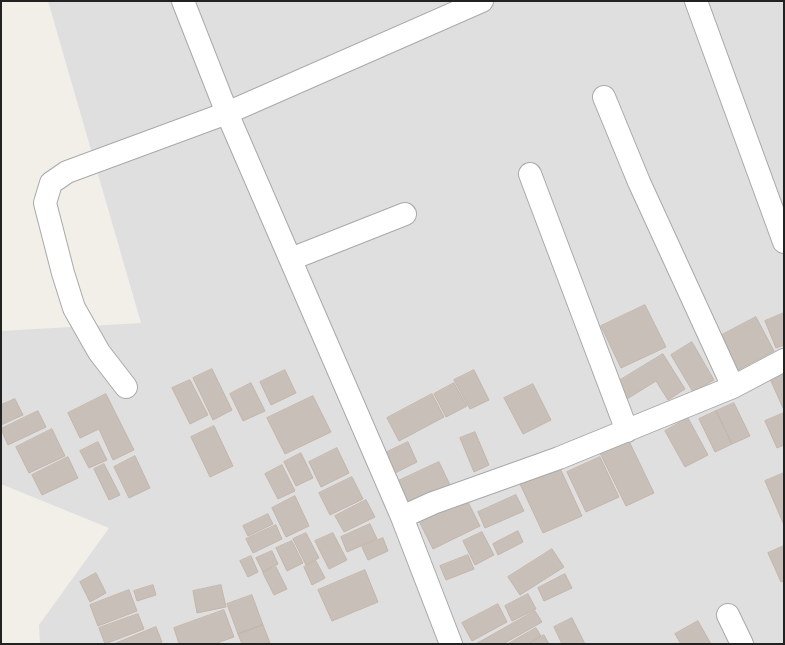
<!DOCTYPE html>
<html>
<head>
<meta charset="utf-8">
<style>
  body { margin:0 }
  #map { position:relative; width:785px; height:645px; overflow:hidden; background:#f2efe9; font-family:"Alegreya Sans",sans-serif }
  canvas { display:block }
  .frame { position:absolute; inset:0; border:2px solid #222; pointer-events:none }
</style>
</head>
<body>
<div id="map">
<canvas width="785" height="645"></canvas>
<div class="frame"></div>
</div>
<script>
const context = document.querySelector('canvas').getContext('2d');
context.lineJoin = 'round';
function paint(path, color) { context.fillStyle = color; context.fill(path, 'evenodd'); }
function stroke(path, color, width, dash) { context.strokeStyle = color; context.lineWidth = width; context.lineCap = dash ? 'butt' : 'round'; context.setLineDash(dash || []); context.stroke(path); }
paint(new Path2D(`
  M48,1h736v643h-744l-1,-19 70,-97 -108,-44v-153l140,-8z`), '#e0dfdf');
const building = new Path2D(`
  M645,305l21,42 -45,21 -20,-42z
  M784,313v32l-8,3 -11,-27z
  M756,317l18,34 -36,19 -18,-34z
  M692,342l22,38 -21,12 -22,-37z
  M663,354l22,35 -17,11 -12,-19 -29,18 -10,-17z
  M784,365v42l-1,1 -16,-36z
  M212,369l20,41 -19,10 -20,-42z
  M285,370l11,23 -25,12 -11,-23z
  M474,370l15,30 -19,9 -16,-29z
  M190,380l18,35 -18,9 -18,-36z
  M251,383l14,28 -22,10 -13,-27z
  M454,383l13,23 -21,11 -12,-23z
  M533,384l18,36 -28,14 -19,-36z
  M106,394l28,56 -21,10 -14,-31 -19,9 -12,-25z
  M432,394l12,23 -45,24 -12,-23z
  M313,396l18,36 -46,22 -18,-36z
  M15,399l8,16 -22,10v-20z
  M734,403l16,33 -18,8 -16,-33z
  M38,411l8,16 -38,18 -7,-16z
  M716,411l16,33 -17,8 -16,-33z
  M784,413v32l-7,3 -12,-27z
  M688,418l20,37 -23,12 -20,-36z
  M214,426l19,40 -23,11 -19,-40z
  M52,429l13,27 -36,17 -13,-26z
  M475,432l14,33 -15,7 -14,-34z
  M627,437l27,56 -28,13 -27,-55z
  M98,442l9,18 -18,8 -9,-17z
  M408,442l9,20 -24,12 -10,-20z
  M337,448l12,25 -28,14 -12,-25z
  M301,453l12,25 -17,8 -12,-24z
  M135,456l15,32 -21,10 -15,-31z
  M68,457l10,21 -36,17 -10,-20z
  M600,457l19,40 -33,15 -19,-40z
  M439,462l11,23 -43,21 -11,-24z
  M104,464l16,31 -11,5 -15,-31z
  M282,465l13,26 -17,8 -13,-25z
  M559,466l23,50 -39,17 -23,-49z
  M784,473v52l-19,-44z
  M352,477l11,22 -33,16 -11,-22z
  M516,495l8,16 -39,17 -7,-16z
  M295,496l14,30 -23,11 -14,-29z
  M466,498l14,28 -47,23 -14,-28z
  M366,500l9,17 -31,15 -9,-16z
  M268,514l5,10 -25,12 -5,-10z
  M370,524l7,15 -30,13 -6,-15z
  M276,525l6,14 -29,14 -7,-14z
  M518,531l5,11 -25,13 -5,-11z
  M482,532l12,23 -19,10 -12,-24z
  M306,533l13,25 -13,7 -13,-26z
  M333,533l14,27 -18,9 -14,-28z
  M383,538l5,13 -20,9 -6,-13z
  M292,541l11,22 -16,8 -11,-23z
  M784,546v35l-3,1 -13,-29z
  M552,549l12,18 -44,28 -12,-18z
  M272,551l6,13 -15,8 -7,-14z
  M468,555l6,14 -28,11 -6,-14z
  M251,556l7,16 -10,5 -8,-16z
  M316,561l9,17 -13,7 -8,-18z
  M276,567l11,22 -13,6 -11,-22z
  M365,570l13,32 -46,19 -14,-31z
  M96,573l10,20 -16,9 -10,-20z
  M565,574l7,14 -28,13 -6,-13z
  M153,585l3,10 -19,6 -3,-10z
  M221,585l5,22 -29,6 -4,-22z
  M129,590l8,21 -39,15 -8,-21z
  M528,594l8,15 -24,12 -7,-15z
  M252,595l11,30 -25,9 -11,-30z
  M498,604l9,18 -35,19 -10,-18z
  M224,610l10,27 -20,7h-35l-5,-16z
  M535,611l7,11 -39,22h-27z
  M138,614l6,15 -39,15 -6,-16z
  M572,618l13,26h-23l-8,-17z
  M698,621l13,23h-30l-6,-10z
  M263,625l7,18 -28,1 -4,-10z
  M156,627l6,15 -6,2h-42z
  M536,628l5,8 -13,8h-20z
  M544,635l5,9h-19z`);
paint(building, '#c7bfb8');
stroke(building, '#c4b6ab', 1);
const street = new Path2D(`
  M183,1l44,112 175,404 49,127
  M696,1l88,241
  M530,174l97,257
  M291,259l114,-45
  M126,387l-27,-35 -25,-44 -11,-35 -18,-70 6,-20 16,-11 160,-59 255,-112
  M733,387l51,-27
  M402,517l31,-14 126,-45 174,-71 -94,-205 -35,-85
  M728,615l14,29`);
stroke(street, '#a9a9a9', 24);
stroke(street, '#fff', 22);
</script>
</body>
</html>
